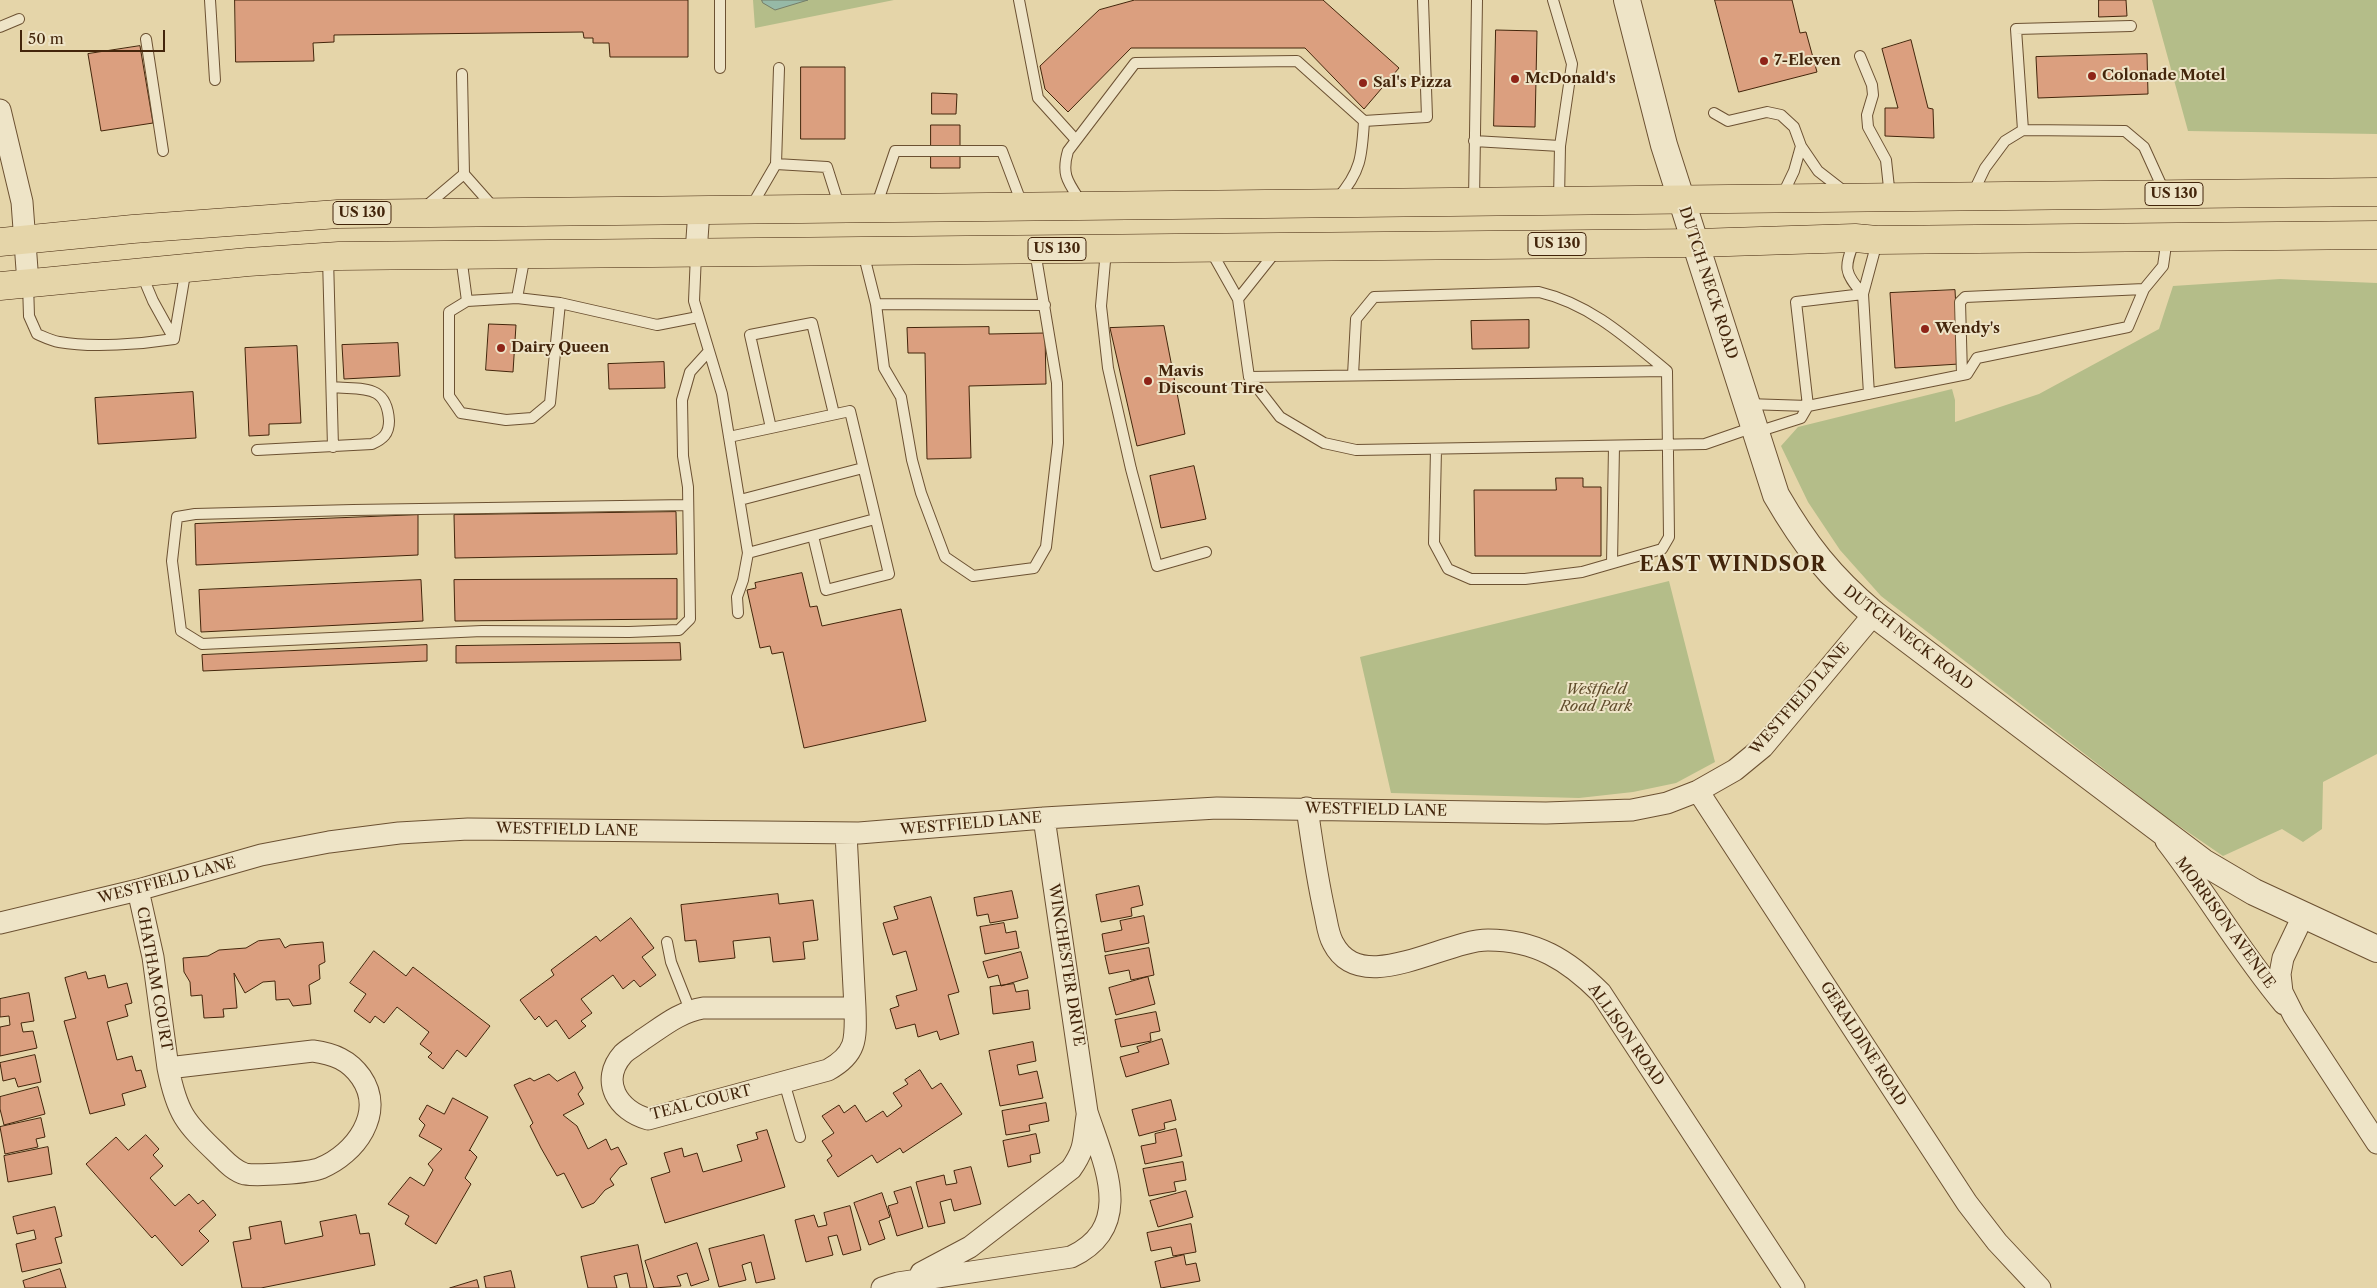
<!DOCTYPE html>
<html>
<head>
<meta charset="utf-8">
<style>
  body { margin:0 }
  #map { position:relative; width:2377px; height:1288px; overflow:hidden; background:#e5d5a9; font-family:"Libre Caslon Text",serif }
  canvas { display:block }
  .scale { position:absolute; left:20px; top:30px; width:145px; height:22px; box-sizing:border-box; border:2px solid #43250b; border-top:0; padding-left:6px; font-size:15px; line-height:18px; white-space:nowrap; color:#43250b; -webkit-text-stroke:4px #eee4c7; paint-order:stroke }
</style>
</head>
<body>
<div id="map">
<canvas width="2377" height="1288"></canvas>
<div class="scale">50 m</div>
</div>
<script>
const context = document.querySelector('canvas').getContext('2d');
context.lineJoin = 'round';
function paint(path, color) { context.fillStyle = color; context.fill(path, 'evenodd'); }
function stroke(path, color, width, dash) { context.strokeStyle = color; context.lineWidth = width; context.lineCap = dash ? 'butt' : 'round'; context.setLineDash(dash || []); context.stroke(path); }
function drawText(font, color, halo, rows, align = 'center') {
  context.font = font + ' "Libre Caslon Text",serif'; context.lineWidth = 4; context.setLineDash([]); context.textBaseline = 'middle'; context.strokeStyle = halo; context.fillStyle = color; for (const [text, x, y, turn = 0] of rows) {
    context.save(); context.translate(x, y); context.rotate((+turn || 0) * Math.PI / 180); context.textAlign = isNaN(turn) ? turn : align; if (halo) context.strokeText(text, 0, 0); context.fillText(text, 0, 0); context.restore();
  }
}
paint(new Path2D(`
  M753,0h141l-139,28z
  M2152,0h225v134l-189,-3z
  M2280,279l97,4v471l-54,28 -1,47 -19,13 -21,-13 -59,27 -57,-39 -285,-221 -41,-46 -32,-48 -27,-56 17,-19 154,-38 3,11v22l84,-28 120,-65 14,-43z
  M1669,581l46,181 -39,21 -43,9 -54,6 -188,-5 -31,-136z`), '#b4bd89');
const water = new Path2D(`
  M762,0h46l-33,10 -12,-7z`);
paint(water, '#96b9a7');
stroke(water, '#757e69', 1);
const building = new Path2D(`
  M235,0h453v57h-78l-1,-14h-16v-5h-9l-1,-6 -249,3v7l-21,1 1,18 -78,1z
  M1135,0h188l76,68 -35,41 -59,-61h-174l-63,64 -23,-23 -5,-23 59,-56z
  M1715,0h77l8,33 6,-1 11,40 -78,20z
  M2099,0h27l1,16 -28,1z
  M1496,30l41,1 -2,96 -41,-1z
  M1911,40l17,68 5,1 1,29 -49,-2v-28h13l-16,-59z
  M140,46l13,77 -52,8 -13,-77z
  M2147,54l1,40 -110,4 -2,-41z
  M801,67h44v72h-44z
  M932,93l25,1 -1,20h-24z
  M931,125h29v43h-29z
  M1955,290l4,74 -64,4 -5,-75z
  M1529,320v28l-57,1 -1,-28z
  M489,324l27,1 -3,47 -27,-2z
  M1164,326l21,108 -48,12 -27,-118z
  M989,327v7l56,-1 1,51 -77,2 2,72 -44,1 -2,-106h-17l-1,-25z
  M398,343l2,33 -56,3 -2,-34z
  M297,346l4,77 -32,1v11l-20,1 -4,-88z
  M664,362l1,26 -56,1 -1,-25z
  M193,392l3,46 -98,6 -3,-46z
  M1194,466l12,53 -45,9 -11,-52z
  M1556,478h27v9h18v69h-126l-1,-66h82z
  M676,512l1,42 -222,4 -1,-43z
  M418,515v40l-222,10 -1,-41z
  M802,573l8,34 7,-1 5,20 79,-17 25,112 -122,27 -21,-96 -11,2 -2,-8 -10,2 -13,-58 9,-2 -1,-5z
  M677,579v40l-222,2 -1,-41z
  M421,580l2,41 -222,11 -2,-42z
  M680,643l1,17 -225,3v-17z
  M427,645v16l-224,10 -1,-16z
  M1139,886l4,19 -12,3 1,8 -31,6 -5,-27z
  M1012,891l6,27 -28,5 -2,-9 -11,2 -3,-18z
  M778,894l1,10 34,-4 5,40 -15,2 2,17 -32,3 -3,-25 -37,4 2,17 -36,4 -3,-22 -11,1 -4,-36z
  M931,897l28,95 -11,3 11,39 -19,6 -3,-9 -19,6 -3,-13 -19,5 -6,-20 9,-3 -3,-10 21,-6 -11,-39 -13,4 -10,-32 15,-4 -4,-12z
  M1144,916l5,27 -44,9 -3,-18 20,-4 -2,-9z
  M631,918l23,30 -12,9 14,18 -16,12 -6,-7 -11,9 -10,-14 -32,24 11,14 -11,8 5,5 -17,13 -13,-19 -9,7 -8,-11 -4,4 -15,-20 34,-25 -3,-5 45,-34 4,5z
  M1004,923l2,10 10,-2 3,17 -34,6 -5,-27z
  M280,939l5,9 5,-3 33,-3 2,20 -6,3 1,14 -11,6 2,19 -18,2 -4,-7 -13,1 -1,-19 -12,1 -18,11 -11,-20 3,35 -14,1 1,8 -20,1 -2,-23 -11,1 -1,-14 -6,-10 -1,-14 25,-2 11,-6 27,-2 12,-7z
  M1149,948l5,27 -23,5 -2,-10 -20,4 -4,-18z
  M374,951l32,25 7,-9 77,59 -24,31 -9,-7 -14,19 -15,-12 4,-4 -12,-9 9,-12 -32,-25 -13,16 -9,-7 -5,7 -16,-12 12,-17 -16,-11z
  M1021,952l7,26 -27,8 -3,-11 -10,3 -5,-16z
  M86,972l2,7 17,-4 3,13 19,-5 5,20 -7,2 3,11 -21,6 10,38 15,-4 4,15 5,-1 5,17 -24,7 3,11 -35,9 -26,-93 12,-3 -11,-40z
  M1148,977l7,27 -39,11 -7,-27z
  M1014,984l2,8 12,-2 2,19 -37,5 -3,-27z
  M29,993l5,28 -13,2 2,9 10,-1 4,17 -37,8v-29l10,-2 -1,-9 -9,1v-18z
  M1156,1012l4,19 -10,2 1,8 -30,6 -6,-27z
  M1162,1039l7,25 -43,13 -6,-20 19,-5 -2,-5z
  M1033,1042l3,19 -19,4 2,10 18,-4 6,27 -43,8 -11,-55z
  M35,1055l6,27 -23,5 -3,-9 -12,3 -3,-18z
  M920,1070l12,19 9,-6 21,31 -59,39 -3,-5 -23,15 -5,-8 -34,22 -11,-17 5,-4 -10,-15 12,-8 -12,-17 17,-11 5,8 11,-8 11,17 17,-11 4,6 15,-11 -9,-13 15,-9 -3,-4z
  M575,1072l8,16 -5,6 6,10 -21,11 14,11 11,23 18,-10 5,11 7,-3 9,17 -7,3 -10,12 4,6 -9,5 -11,13 -12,5 -18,-35 -7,3 -16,-28 -11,-22 3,-3 -19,-38 16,-7 4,3 15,-7 8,7z
  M38,1087l7,27 -41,11 -4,-16v-12z
  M453,1098l35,19 -19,34 1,-1 7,7 -12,21 6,6 -35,60 -31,-20 4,-8 -21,-12 22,-27 14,9 9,-16 -5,-6 14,-15 -23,-13 6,-11 -6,-6 8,-14 17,9z
  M1171,1100l5,20 -12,3 1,6 -26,7 -7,-26z
  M1046,1103l3,18 -20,4 1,6 -24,4 -4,-24z
  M41,1118l4,19 -9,2 2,8 -33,7 -5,-27z
  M1176,1129l6,27 -37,8 -4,-18 15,-3 -1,-9z
  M767,1130l18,57 -120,36 -14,-45 19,-6 -6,-19 18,-5 2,9 13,-4 6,19 39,-11 -5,-16 21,-6 -2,-6z
  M1036,1134l4,19 -10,2 1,7 -23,5 -5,-26z
  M146,1135l13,14 -6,6 10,11 -13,12 25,28 14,-12 9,10 5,-4 13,15 -17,16 10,10 -27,25 -27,-31 -3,3 -66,-74 30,-27 12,13z
  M48,1147l4,27 -44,8 -4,-26z
  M1183,1162l3,18 -12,2 2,9 -27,5 -6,-27z
  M971,1167l10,37 -27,7 -3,-12 -11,3 5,21 -17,4 -12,-45 28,-7 2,10 11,-2 -3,-12z
  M911,1187l12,41 -26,8 -9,-30 10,-3 -4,-11z
  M1186,1191l7,26 -35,10 -8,-26z
  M882,1193l8,24 -11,4 6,18 -16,6 -15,-42z
  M850,1206l11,44 -18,5 -6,-20 -9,2 5,18 -27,7 -11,-42 19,-5 4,12 9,-2 -3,-12z
  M55,1207l7,29 -7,2 7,25 -40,9 -6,-28 20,-5 -2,-9 -17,4 -4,-17z
  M356,1215l4,19 9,-1 6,32 -114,23h-19l-9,-46 18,-3 -2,-12 32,-6 4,23 38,-8 -3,-14z
  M1191,1224l5,28 -23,4 -2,-9 -20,4 -4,-18z
  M764,1235l11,44 -19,4 -5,-21 -9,3 4,15 -27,7 -10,-38z
  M697,1243l12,37 -18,6 -4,-13 -10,3 4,10 -27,2 -9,-27z
  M638,1245l9,43h-17l-3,-15 -13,3 3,12h-29l-7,-31z
  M1184,1255l2,10 10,-2 4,18 -39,7 -6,-26z
  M60,1269l6,19h-41l-2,-7z
  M511,1271l4,17h-29l-2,-11z
  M477,1280l2,8h-29z`);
paint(building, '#db9f7f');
stroke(building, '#43250b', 1);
const service = new Path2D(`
  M210,0l5,80
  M720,0v68
  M1019,0l19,98 38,42
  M0,27l19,-8
  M146,39l17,112
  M1860,56l12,29 1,10 -6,20 1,12 18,33 4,37
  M462,74l2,100 31,35
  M1714,113l14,8 39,-9 14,3 13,12 7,19 17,25 27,21
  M2023,130l-7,-101 115,-3
  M1474,141l86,5 12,-82 -19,-64
  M776,164l51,3 13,41
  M1973,193l12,-25 20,-27 18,-11 102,1 19,16 20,44
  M1782,196l12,-25 7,-25
  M1337,199c24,-27 25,-43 27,-78
  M1559,200l1,-54
  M1474,201l3,-201
  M1081,202c-13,-20 -20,-27 -13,-51l67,-88 162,-2 67,60 63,-4 -4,-117
  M425,207l39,-33
  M751,207l25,-43 3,-96
  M876,207l19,-56h107l20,53
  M1855,239c-10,28 -13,32 8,55
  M1106,250l-5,56 7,62 23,101 26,97 49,-14
  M1211,251l27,48 39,-49
  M863,252l13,52 8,64 17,29 11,63 9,33 24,64 28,19 61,-8 12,-21 12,-104 -1,-60 -22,-132
  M696,254l-2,47 28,93 26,159 127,-34
  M461,256l6,45
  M328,258l5,189
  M142,275l11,26 21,38
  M28,284l1,32 8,18c7,3 15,7 22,8 33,6 83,2 115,-3
  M517,298l8,-43
  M1238,299l11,78 31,40 44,26 32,7 349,-6 49,-17
  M560,303l-10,100 -18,15 -26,2 -45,-7 -12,-17v-84l18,-11 50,-3 43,5 97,22 41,-8
  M876,304l169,1
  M174,339l12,-71
  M1353,375l3,-56 18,-22 165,-5c51,12 88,46 128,79l2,166 -7,12 -80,23 -57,7h-54l-23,-10 -14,-26 2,-94
  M1962,375l-2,-73 5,-5 179,-8
  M1249,377l418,-6
  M1869,394l-6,-100 14,-52
  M1747,404l61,2 159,-32 10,-16 151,-31 16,-38 19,-23 4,-28
  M771,428l-21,-93 62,-12 22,91
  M1757,432l44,-14 7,-12 -12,-104 67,-8
  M729,437l121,-26 39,163 -63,16 -13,-54
  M257,450l115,-6c11,-5 17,-10 17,-23 -2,-38 -27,-31 -57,-34
  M740,500l123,-32
  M688,505l-335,5 -158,4 -18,3 -5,44 9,70 21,13 280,-13 147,1 50,-2 11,-11 -2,-132 -5,-31 -1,-56 8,-28 19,-21
  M1612,563l2,-117
  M738,613l-1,-16 6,-17 5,-27
  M667,942l4,20 19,48
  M784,1082l16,55`);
const minor = new Path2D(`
  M0,110l22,92 6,81
  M696,253l3,-43
  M1698,791l269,412 30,39 43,46
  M1307,808c5,35 10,71 18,106 2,9 3,20 8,29 28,55 111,-3 155,-3 48,0 80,20 113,53l193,295
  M846,833l9,175
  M2166,841c41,53 75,112 118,163
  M138,890l15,67 15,111
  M2303,916l-20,42 -3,16 2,18 12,24 83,127
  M0,923l138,-33 123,-35 68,-13 70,-9 69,-4 391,4 185,-15 173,-10 329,5 86,-3 35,-7 31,-12 37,-21 28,-23 111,-133
  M703,1008h152c1,31 2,46 -27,62l-180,49c-30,-8 -49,-38 -25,-65 5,-5 13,-9 19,-14 20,-13 37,-28 61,-32z
  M313,1051c21,3 36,9 48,26 25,36 -6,77 -40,91 -11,5 -64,8 -76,6 -11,-3 -19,-12 -27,-20 -33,-31 -41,-41 -50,-86z
  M921,1273l49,-26 101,-78c15,-21 12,-29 16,-53
  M882,1288l16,-5 173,-26c65,-31 33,-93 16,-145l-43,-294`);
const tertiary = new Path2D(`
  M1627,0l37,145 112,350c29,50 54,82 98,119l329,248 51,30 123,57`);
const trunk = new Path2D(`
  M0,242l133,-13 205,-15 2039,-22
  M0,286l248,-24 91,-6 1358,-13 158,-5 22,2 500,-5`);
stroke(service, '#6c5132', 12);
stroke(minor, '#6c5132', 23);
stroke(tertiary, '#6c5132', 28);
stroke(trunk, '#43250b', 29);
stroke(service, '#eee4c7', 10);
stroke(minor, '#eee4c7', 21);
stroke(tertiary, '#eee4c7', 26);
stroke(trunk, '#e5d5a9', 28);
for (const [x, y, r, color] of [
  [1764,61,5,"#8f2418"],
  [2092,76,5,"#8f2418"],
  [1515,79,5,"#8f2418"],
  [1363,83,5,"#8f2418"],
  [1925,329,5,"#8f2418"],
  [501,348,5,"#8f2418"],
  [1148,381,5,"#8f2418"]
]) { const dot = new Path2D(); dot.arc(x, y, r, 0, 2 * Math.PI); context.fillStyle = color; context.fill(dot); stroke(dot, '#eee4c7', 2); }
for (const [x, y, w] of [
  [2174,194,58],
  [362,213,58],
  [1557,244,58],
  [1057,249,58]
]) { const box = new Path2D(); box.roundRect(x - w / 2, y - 11.5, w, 23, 4); context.fillStyle = '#eee4c7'; context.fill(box); stroke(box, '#43250b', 1); }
drawText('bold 14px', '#43250b', null, [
  ["US 130",2174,194],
  ["US 130",362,213],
  ["US 130",1557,244],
  ["US 130",1057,249]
]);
drawText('bold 15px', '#43250b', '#eee4c7', [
  ["7-Eleven",1774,61],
  ["Colonade Motel",2102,76],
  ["McDonald's",1525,79],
  ["Sal's Pizza",1373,83],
  ["Wendy's",1935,329],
  ["Dairy Queen",511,348],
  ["Mavis",1158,372],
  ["Discount Tire",1158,389]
], 'left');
drawText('15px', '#43250b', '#eee4c7', [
  ["DUTCH NECK ROAD",1708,283,72],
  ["DUTCH NECK ROAD",1908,638,38],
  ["WESTFIELD LANE",1800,699,-49],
  ["WESTFIELD LANE",1376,810,1],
  ["WESTFIELD LANE",971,824,-5],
  ["WESTFIELD LANE",567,830,1],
  ["WESTFIELD LANE",167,881,-15],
  ["MORRISON AVENUE",2225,923,54],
  ["WINCHESTER DRIVE",1066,965,81],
  ["CHATHAM COURT",154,979,80],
  ["ALLISON ROAD",1626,1035,55],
  ["GERALDINE ROAD",1863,1044,57],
  ["TEAL COURT",701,1103,-14]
]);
drawText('italic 15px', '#5f4b2a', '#eee4c7', [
  ["Westfield",1596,690],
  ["Road Park",1596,707]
]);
context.letterSpacing = '1px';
drawText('bold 20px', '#43250b', '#eee4c7', [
  ["EAST WINDSOR",1733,565]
]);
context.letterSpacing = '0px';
</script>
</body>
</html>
